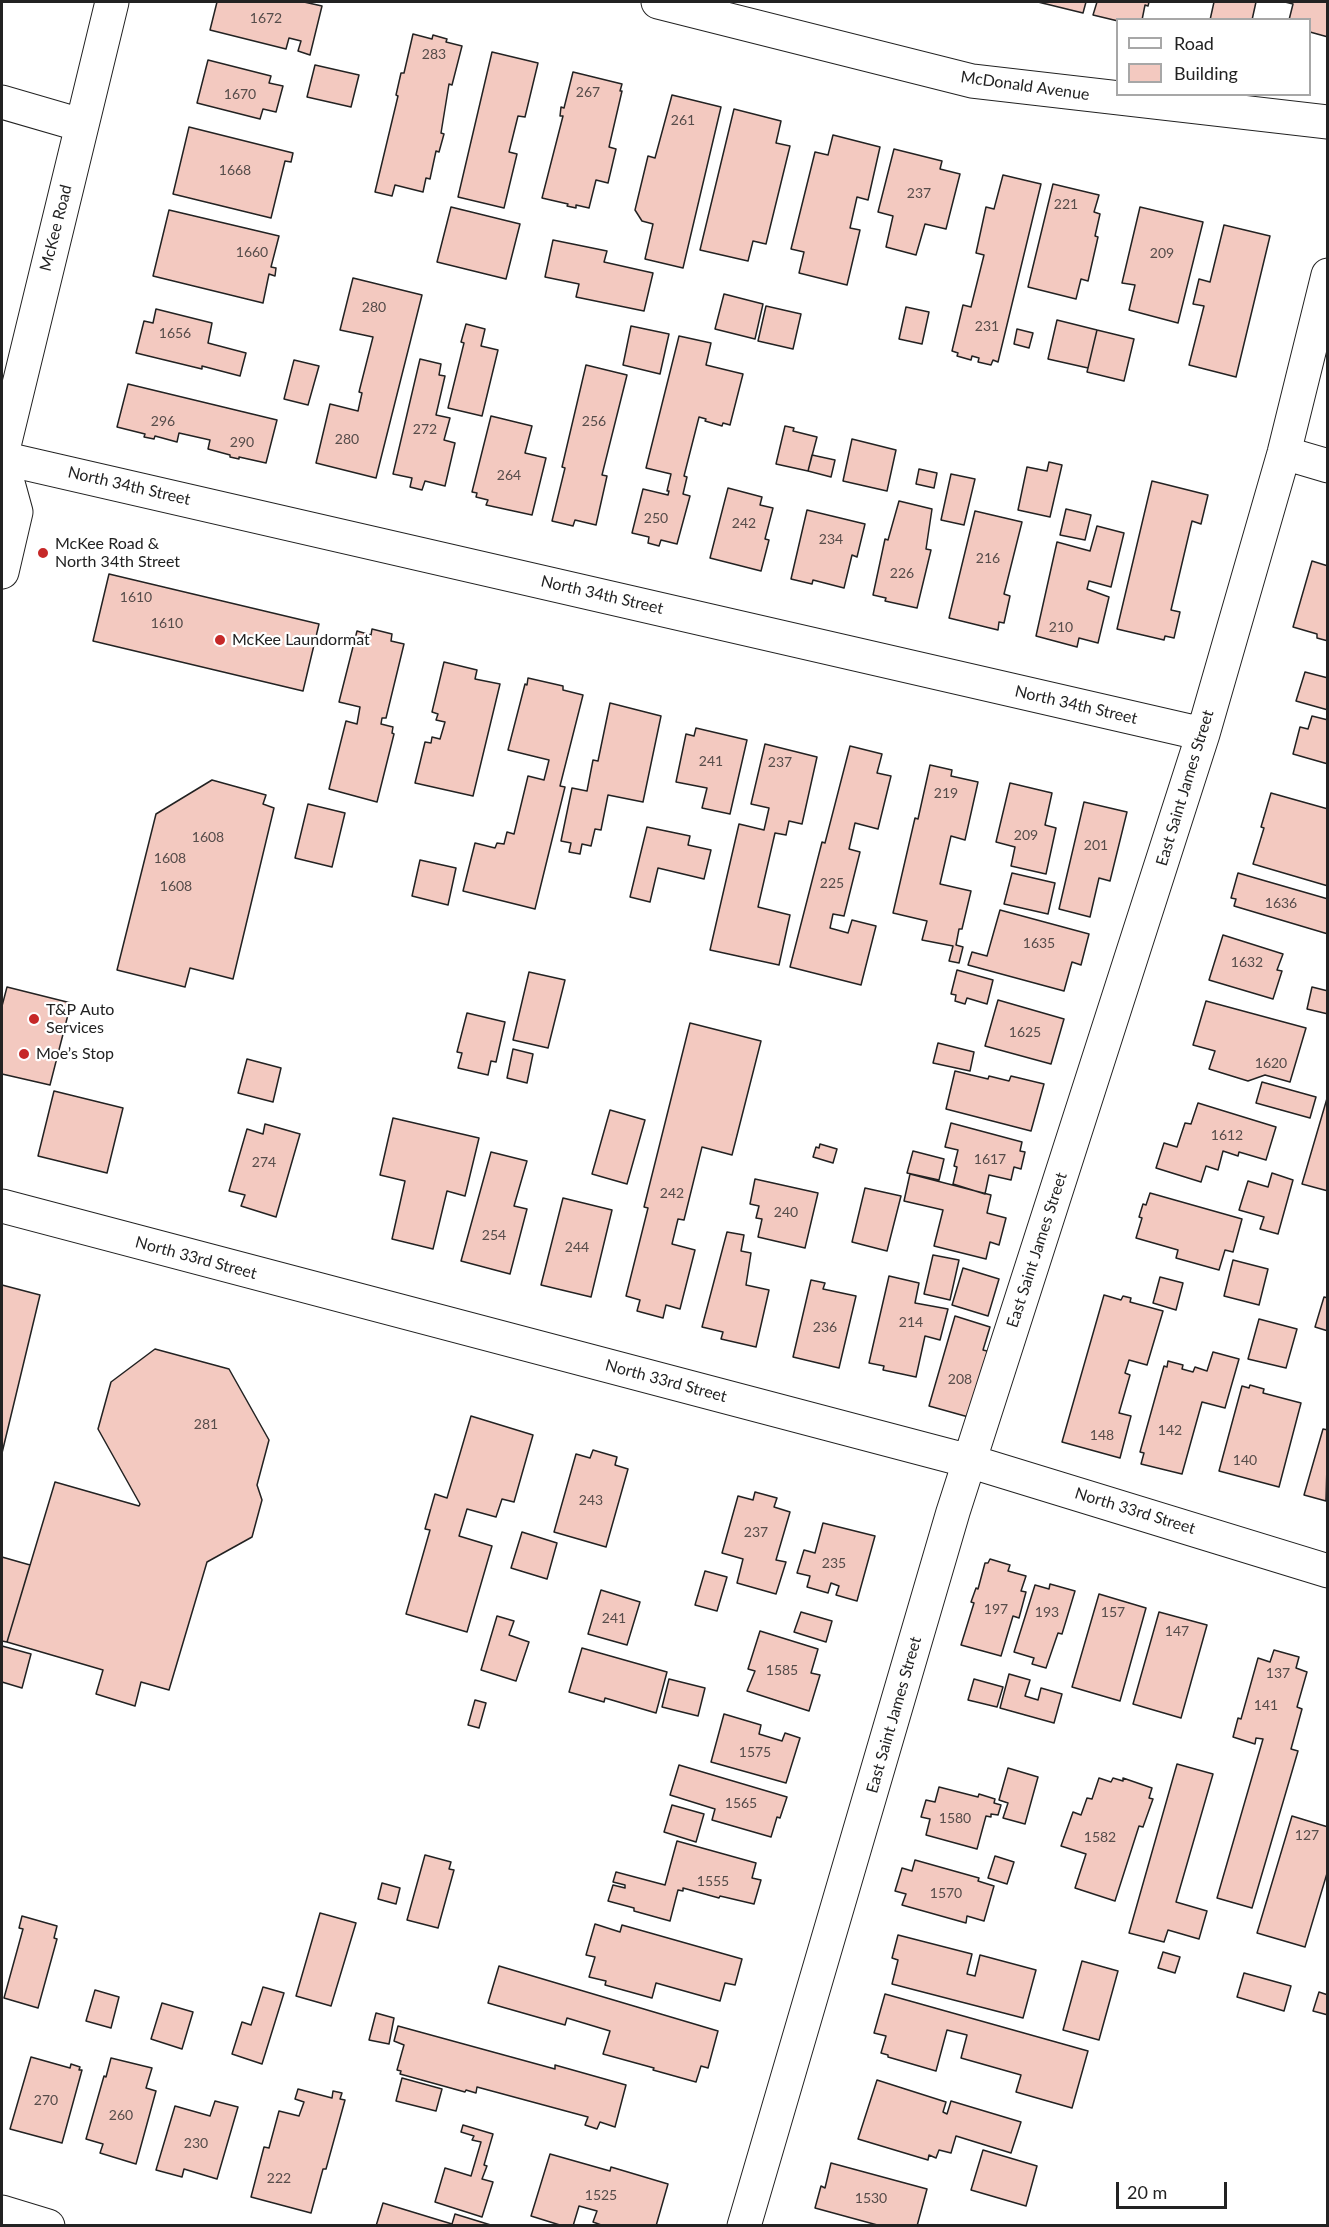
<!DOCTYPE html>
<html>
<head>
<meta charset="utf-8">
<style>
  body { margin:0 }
  #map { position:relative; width:1329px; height:2227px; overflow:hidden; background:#fff; font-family:Lato,sans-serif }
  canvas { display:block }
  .frame { position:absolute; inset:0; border:3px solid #222; pointer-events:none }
  .legend { position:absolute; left:1116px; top:18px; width:195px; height:78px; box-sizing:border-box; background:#fff; border:2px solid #a7a7a7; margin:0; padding:8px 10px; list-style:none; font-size:18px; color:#222 }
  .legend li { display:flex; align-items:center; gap:12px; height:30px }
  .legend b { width:30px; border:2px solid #a7a7a7 }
  .scale { position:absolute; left:1116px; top:2182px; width:111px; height:27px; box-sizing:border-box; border:3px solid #222; border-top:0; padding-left:8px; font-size:18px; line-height:21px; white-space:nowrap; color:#222; -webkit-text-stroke:4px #fff; paint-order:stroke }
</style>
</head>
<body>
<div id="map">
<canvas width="1329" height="2227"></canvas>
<div class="frame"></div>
<ul class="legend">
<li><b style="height:8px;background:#fff"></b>Road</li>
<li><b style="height:16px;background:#f3c9c0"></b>Building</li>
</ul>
<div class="scale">20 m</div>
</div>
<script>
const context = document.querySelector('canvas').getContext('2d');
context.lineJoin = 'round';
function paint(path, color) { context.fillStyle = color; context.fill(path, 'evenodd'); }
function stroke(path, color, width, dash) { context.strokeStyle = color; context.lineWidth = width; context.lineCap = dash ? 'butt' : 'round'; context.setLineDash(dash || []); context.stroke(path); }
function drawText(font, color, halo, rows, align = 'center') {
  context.font = font + ' Lato,sans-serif'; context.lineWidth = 4.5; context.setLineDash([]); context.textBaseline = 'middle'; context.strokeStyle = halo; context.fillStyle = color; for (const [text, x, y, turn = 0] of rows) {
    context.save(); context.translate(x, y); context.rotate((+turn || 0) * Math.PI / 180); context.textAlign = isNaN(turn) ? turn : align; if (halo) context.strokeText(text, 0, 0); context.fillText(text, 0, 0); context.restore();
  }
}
const building = new Path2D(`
  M217,2h87l18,4 -12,49 -12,-4 3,-10 -12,-3 -3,11 -76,-19z
  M1038,2h48l-3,11z
  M1097,2h52l-1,4 -3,-1 -3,15h-24v1l-25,-6z
  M1214,2h42l-4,18h-42z
  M1285,2h43v35l-18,-5v-12h-21l4,-16z
  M413,34l19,5 1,-4 14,4 -1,3 16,4 -10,39 -3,-1 -8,49 3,1 -5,18 -3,-1 -6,28 -4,-1 -3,14 -28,-7 -3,11 -17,-4 23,-96 -2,-1 5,-22h3z
  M492,52l46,11 -13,54 -7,-1 -9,36 8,2 -13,54 -46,-11z
  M208,60l63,16 -2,7 14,3 -7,26 -13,-3 -3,10 -63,-16z
  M315,65l44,10 -8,32 -44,-10z
  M573,72l49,12 -2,7h2l-13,56 7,2 -8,34 -12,-3 -7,28 -13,-3v3l-9,-2 1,-2 -26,-6 21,-82h-3l1,-9 3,1z
  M672,95l49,12 -38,161 -38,-9 8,-35 -11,-3 -7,-11 13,-54 7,2z
  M734,109l47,12 -5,22 14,3 -24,98 -13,-3 -5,20 -48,-11z
  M189,127l104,26 -2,9 -6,-1 -14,57 -98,-24z
  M833,135l47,12 -12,53 -11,-3 -7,31 10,2 -13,55 -48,-12 5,-21 -13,-3 24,-97 13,3z
  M894,149l48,12 -2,8 20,5 -14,55 -21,-5 -9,31 -30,-8 7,-31 -15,-4z
  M1003,175l38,9 -43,178 -5,-2 -2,5 -13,-3 1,-4 -7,-2 -1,4 -14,-4 1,-3 -6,-2 11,-46 8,2 13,-52 -8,-2 10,-46 8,2z
  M1053,184l46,11 -5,17 6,2 -5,22 3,1 -10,44 -7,-2 -5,20 -48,-12z
  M451,207l69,17 -14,55 -69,-17z
  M1140,207l63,15 -25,101 -49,-13 6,-25 -13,-2z
  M169,210l110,26 -8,31 5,1 -1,8 -6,-2 -6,29 -110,-27z
  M1224,225l46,11 -34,141 -47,-12 15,-59 -11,-2 6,-25 11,3z
  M553,240l54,11 -3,11 49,11 -9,38 -68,-14 3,-13 -34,-7z
  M353,278l69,17 -46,183 -60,-15 14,-59 28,7 4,-18 -3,-1 14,-55 -33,-7z
  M724,294l39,10 -8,35 -40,-10z
  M766,306l35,8 -8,35 -35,-8z
  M906,307l23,5 -7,32 -23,-5z
  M156,309l56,14 -4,20 38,10 -6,23 -38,-10v3l-66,-16 8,-32 9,2z
  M1057,320l40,10 -9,38 -40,-9z
  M466,324l19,5 -4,17 17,4 -16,66 -34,-8 16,-65 -3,-1z
  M631,326l38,8 -9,40 -37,-9z
  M1017,329l16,4 -4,15 -15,-4z
  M1097,330l37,9 -10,42 -37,-9z
  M679,336l32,7 -5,22 37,9 -13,51 -7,-2 -1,3 -17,-5 1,-2 -7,-2 -15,59 3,1 -4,17 7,2 -13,48 -16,-4 -2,6 -11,-3 1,-6 -17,-4 11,-44 25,6 1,-4h-2l4,-17 -25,-6z
  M420,359l21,5 -2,11 6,1 -9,39 14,3 -6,22 11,3 -10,43 -20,-5 -3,9 -12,-3 2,-9 -19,-4z
  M294,360l25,6 -11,39 -24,-6z
  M586,365l41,10 -25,100 5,1 -11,49 -21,-5 -2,6 -21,-5 13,-53 -3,-1z
  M128,384l149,36 -11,43 -27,-6v2l-9,-2v-2l-22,-6 2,-9 -31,-7 -2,9 -22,-6 -1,3 -10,-2 1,-3 -28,-7z
  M491,416l41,10 -7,27 21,5 -14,57 -46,-10 2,-5 -12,-3 1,-4 -5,-1z
  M785,426l9,2 -1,3 24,6 -9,34 -32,-7z
  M852,439l44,11 -9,41 -44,-10z
  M812,455l23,5 -4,17 -23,-6z
  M1049,462l13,3 -12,52 -32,-7 9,-43 20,4z
  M919,469l18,4 -3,15 -18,-4z
  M951,474l24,5 -11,46 -23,-5z
  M1152,481l56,14 -7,29 -9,-3 -21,89 9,2 -6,26 -9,-2 -1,4 -47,-11z
  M728,488l34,9 -2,8 13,3 -8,31 4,1 -8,31 -51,-13z
  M899,501l33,8 -6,40 5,1 -14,58 -32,-7 1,-3 -13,-3 12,-56 3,1z
  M1066,509l25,6 -6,25 -25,-5z
  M807,510l58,14 -8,33 -5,-2 -8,33 -31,-8 -1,4 -21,-5z
  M975,511l47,11 -18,72 6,2 -6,27 -5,-1 -1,8 -49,-12z
  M1097,526l27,7 -13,54 -22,-6 -2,8 22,8 -11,46 -19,-5 -2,9 -41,-11 21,-94 33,9z
  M1312,561l16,5v75l-11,-3v-4l-24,-7z
  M109,574l210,50 -16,67 -210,-50z
  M372,629l20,5 -1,7 13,3 -18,74h-4l-1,6 12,3 -1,6 2,1 -17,68 -48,-13 17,-68 11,3 3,-17 -21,-5 18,-71 14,4z
  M444,662l33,8 -2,9 25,5 -27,112 -58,-13 10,-41 6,1 1,-6 8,2 5,-17 -9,-2 2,-6 -6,-2z
  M1305,672l23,6v32l-32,-9z
  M528,678l35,8v4l20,5 -23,91 5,1 -30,122 -72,-18 12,-48 20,5 2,-5 7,1 3,-12 7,2 14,-58 16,4 5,-20 -41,-10 17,-66 2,1z
  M610,703l51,13 -18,86 -35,-7 -7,35 -6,-1 -4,17 -9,-2 -2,10 -11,-2 2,-9 -10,-2 11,-53 15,3 6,-31 5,1z
  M1312,716l16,4v44l-35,-10 7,-27 8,2z
  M696,728l51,12 -17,74 -28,-6 5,-20 -31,-6 10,-48 8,2z
  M765,744l52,13 -15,67 -13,-3 -3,14 -11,-2 -17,74 32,8 -11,50 -69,-15 29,-126 25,6 5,-22 -18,-4z
  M850,746l32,8 -5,19 14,3 -13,53 -23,-6 -6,26 11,3 -16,64 -11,-2 -3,14 18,5 4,-13 24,6 -15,59 -71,-18 32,-125 3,1z
  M930,765l22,5 -1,6 27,6 -13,58 -14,-4 -11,48 31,7 -9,38h-3l-3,16 7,2 -4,16 -10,-2 4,-15 -31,-6 5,-19 -34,-8 22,-95 3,1z
  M212,780l54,15 -3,9 11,4 -41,171 -43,-11 -5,19 -68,-17 39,-156z
  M1010,783l42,10 -7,32 11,3 -10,46 -35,-8 4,-19 -19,-5z
  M1271,793l57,16v77l-75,-22 11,-36 -3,-1z
  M1084,802l43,10 -17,69 -11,-3 -9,39 -31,-8z
  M308,804l37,9 -13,54 -37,-9z
  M647,827l43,9 -2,9 23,5 -7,29 -46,-11 -8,34 -20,-5z
  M420,860l36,8 -8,37 -36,-9z
  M1012,873l43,10 -7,31 -44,-10z
  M1238,873l90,26v35l-94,-28 2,-7 -5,-1z
  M1000,910l89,24 -8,31 -9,-3 -8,29 -96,-26 4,-13 15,4z
  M1223,935l60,19 -6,16 5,1 -9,28 -64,-19z
  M957,970l36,10 -6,24 -20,-6 -2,6 -10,-3 1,-6 -5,-1z
  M529,972l36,8 -17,68 -35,-8z
  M7,987l64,16 -21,82 -48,-11v-68z
  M1312,987l16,4v23l-21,-5z
  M998,1000l66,19 -13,45 -66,-18z
  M1206,1001l100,27 -16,54 -25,-7 -17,6 -39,-12 6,-18 -22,-6z
  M467,1013l38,9 -9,40 -5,-1 -3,14 -30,-7 4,-15 -5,-1z
  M690,1023l71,18 -29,114 -30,-8 -18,73 -6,-1 -6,25 23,6 -15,59 -14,-4 -3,13 -26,-7 3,-11 -14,-4 22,-88 -4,-1z
  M938,1043l36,9 -4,19 -37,-8z
  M513,1049l20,5 -6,29 -20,-5z
  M247,1059l34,9 -8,34 -35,-9z
  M955,1071l33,8 1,-3 20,5 2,-5 33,8 -13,47 -85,-22z
  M1262,1082l54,15 -6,21 -54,-15z
  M54,1091l69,17 -16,65 -69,-17z
  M1328,1095v96l-26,-7z
  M1198,1103l78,24 -10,33 -27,-8 -1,4 -15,-5 -5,19 -12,-4 -5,16 -45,-14 8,-25 13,4 8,-24 6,1z
  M610,1110l35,10 -18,64 -35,-10z
  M393,1118l86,20 -14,58 -18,-5 -14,58 -41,-10 13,-58 -25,-6z
  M951,1123l71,19 -2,9 5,1 -4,17 -7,-2 -3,13 -22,-5 -4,19 -32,-10 4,-17 -3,-1 4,-16 -13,-3z
  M265,1124l35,10 -24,83 -35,-11 4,-11 -16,-4 18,-62 16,5z
  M820,1144l17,5 -4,14 -20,-6 3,-10 3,1z
  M913,1151l31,8 -5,21 -32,-7z
  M491,1152l36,9 -13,45 13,3 -17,65 -49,-13z
  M1272,1173l21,7 -15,54 -18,-5 4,-12 -25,-7 9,-29 20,6z
  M910,1174l81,21 -4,18 19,5 -7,27 -9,-3 -4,17 -52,-13 9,-36 -39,-9z
  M755,1179l63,14 -13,55 -47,-11 4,-18 -6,-1 3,-12 -9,-2z
  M865,1188l36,8 -14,55 -35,-9z
  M1150,1193l92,26 -9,33 -8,-2 -6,20 -43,-12 2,-8 -42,-12 6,-20 -3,-1 4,-13 3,1z
  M563,1198l49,12 -21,87 -50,-12z
  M727,1232l17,3 -3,16 10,2 -5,32 23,5 -13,57 -35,-8 2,-7 -21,-5z
  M933,1255l26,5 -9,40 -26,-6z
  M1233,1260l35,9 -9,36 -35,-9z
  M963,1268l36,11 -11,37 -36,-11z
  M889,1276l30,7 -4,20 33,6 -8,31 -15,-4 -9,41 -33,-7 1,-4 -15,-3z
  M1160,1277l23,6 -7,27 -23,-7z
  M811,1280l14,3 -2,6 33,7 -17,72 -46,-11z
  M2,1285l38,10 -38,158z
  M1104,1295l17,5 2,-4 8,2 -1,4 33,9 -16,54 -18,-5 -4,13 5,2 -11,38 12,3 -11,42 -58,-16z
  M1324,1297l4,1v33l-13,-4z
  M955,1316l35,11 -7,23 8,2 -19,66 -43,-12z
  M1259,1319l38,10 -11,39 -38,-9z
  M155,1349l74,20 40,71 -12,45 5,15 -10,37 -45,25 -38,128 -28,-8 -6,24 -39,-12 7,-24 -96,-28 48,-160 84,24 1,-2 -42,-75 13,-47z
  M1213,1352l26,7 -14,49 -23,-6 -20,72 -41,-10 3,-11 -4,-1 24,-86 3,1 1,-6 15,4 -1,4 11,3 2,-5 12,4z
  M1250,1385l14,4 -1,4 38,10 -22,84 -60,-16 23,-85 7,2z
  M471,1416l62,19 -19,67 -12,-3 -6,18 -29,-8 -8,27 33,10 -25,86 -61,-18 24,-84 -5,-1 10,-35 12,4z
  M1323,1429l5,1 -2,71 -22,-6z
  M593,1450l24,7 -2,8 13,4 -22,78 -52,-15 22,-78 14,4z
  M755,1492l22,6 -3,9 16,5 -14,48 10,2 -10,32 -39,-11 6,-24 -21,-6 16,-57 15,4z
  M823,1523l52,13 -18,65 -21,-6 3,-9 -8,-3 -3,10 -21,-6 3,-11 -13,-3 7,-23 11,3z
  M522,1532l35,11 -10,36 -36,-11z
  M2,1557l28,8 -23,77 -5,-1z
  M990,1559l20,6 -2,6 18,5 -5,15 5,1 -7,26 -6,-2 -12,40 -40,-11 13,-42 -3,-1 5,-14 2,1 7,-26h3z
  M705,1571l22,6 -10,34 -22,-6z
  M1050,1584l25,7 -13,43 -4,-1 -12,35 -14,-4 2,-6 -20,-6 21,-67 14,4z
  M601,1590l39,12 -13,43 -39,-11z
  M1099,1594l47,14 -26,93 -48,-14z
  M801,1612l31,9 -6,21 -32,-10z
  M1159,1612l48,13 -26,93 -48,-14z
  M497,1616l17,5 -5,14 20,7 -13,39 -35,-11z
  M760,1631l58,18 -7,24 9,2 -11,36 -62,-20 8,-20 -7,-2z
  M2,1646l29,8 -9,34 -20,-6z
  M582,1648l85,24 -11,41 -51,-15 -1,4 -35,-10z
  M1274,1650l25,7 -3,11 11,4 -10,35 5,2 -11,40 7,2 -46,157 -35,-10 46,-159 -7,-1 -1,6 -22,-7 5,-19 3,1 17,-61 12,4z
  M1009,1674l21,6 -5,16 13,4 3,-12 21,6 -8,29 -54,-15z
  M669,1679l36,9 -7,28 -36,-9z
  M974,1679l29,8 -6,20 -29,-7z
  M475,1700l11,3 -7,25 -11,-3z
  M724,1714l37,11 -2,9 23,7 3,-8 15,5 -14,45 -75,-21z
  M1177,1764l36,10 -37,128 31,9 -8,28 -31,-9 -4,12 -35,-9z
  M679,1765l108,32 -7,21 -3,-1 -6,20 -59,-17 3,-11 -45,-14z
  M1008,1768l30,9 -13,47 -22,-6 5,-15 -9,-3z
  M1099,1778l12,4 2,-4 10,3v-3l29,10 -3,10 4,1 -10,28 -4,-1 -24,75 -40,-13 11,-34 -25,-8 12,-34 8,3 6,-17 5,1z
  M939,1787l39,10 1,-3 16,5 -1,4 7,2 -3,10 -7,-1v3l-5,-1 -9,33 -51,-14 4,-16 -9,-2 5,-17 9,2z
  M672,1805l32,9 -8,28 -32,-10z
  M1292,1816l36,11v43l-23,77 -48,-14z
  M677,1841l79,22 -4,15 9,2 -7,24 -34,-8 -1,2 -36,-10v3l-5,-1 -8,31 -36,-10v-3l-26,-7 5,-16 12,3v-3l-12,-3 3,-10 49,13z
  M425,1855l26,7 -2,7 5,1 -16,58 -31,-8z
  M995,1856l19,6 -7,22 -19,-6z
  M915,1860l64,18 -1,3 16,5 -10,35 -17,-5 -1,7 -64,-18 4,-11 -11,-3 7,-23 10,3z
  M382,1883l18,5 -4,16 -18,-5z
  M320,1913l36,10 -25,83 -35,-10z
  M22,1916l35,10 -3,12 3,1 -19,69 -34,-10 19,-69 -4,-1z
  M595,1924l25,8 2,-7 120,34 -7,26 -10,-2 -5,18 -64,-18 -4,15 -47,-13 1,-4 -17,-4 6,-20 -9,-2z
  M898,1935l74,19 -5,20 8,2 5,-21 56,15 -13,48 -131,-34 6,-24 -6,-2z
  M1163,1952l17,5 -5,16 -17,-5z
  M1082,1961l36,10 -19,69 -36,-10z
  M499,1966l219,65 -10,37 -7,-2 -5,16 -43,-12 1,-2 -51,-14 7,-23 -43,-13 -2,7 -77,-22z
  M1244,1973l47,13 -7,25 -47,-14z
  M263,1987l21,6 -22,71 -30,-10 10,-32 9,3z
  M95,1990l24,7 -8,31 -25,-7z
  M1319,1992l9,3v20l-15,-4z
  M885,1994l203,57 -16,57 -56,-16 5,-17 -60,-17 6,-23 -20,-5 -11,41 -48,-14v-2l-7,-2 5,-17 -12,-3z
  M162,2003l31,9 -11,37 -31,-10z
  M376,2013l18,5 -5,26 -20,-4z
  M398,2026l157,43v-4l71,20 -11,42 -15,-5 -3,7 -12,-4 3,-8 -111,-30 -1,6 -10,-3 -1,2 -65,-18 1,-3 -4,-1 7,-25 -10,-4z
  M31,2057l39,11 1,-4 9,3 -1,3h3l-20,73 -52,-14z
  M111,2058l41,10 -6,20 10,3 -20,73 -36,-11 3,-9 -17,-5 18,-63 2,1z
  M402,2078l40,11 -6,22 -40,-10z
  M877,2080l69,22 -3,10 4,2 4,-13 70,21 -10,31 -55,-17 -5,17 -12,-3 -3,8 -7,-3 -1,5 -70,-21z
  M298,2089l34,9 1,-7 9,2 -2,6 5,1 -19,69h-3l-12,44 -60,-16 13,-50 5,1 10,-37 20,5 5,-14 -9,-3z
  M215,2101l23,6 -21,72 -33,-10 -2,8 -26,-7 19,-64 35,10z
  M463,2125l30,9 -9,31 3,1 -5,13 11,3 -11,35 -47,-15 10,-34 26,8 10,-34 -9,-2 2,-4 -13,-4z
  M983,2150l54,16 -11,40 -55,-16z
  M550,2154l60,17 1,-4 57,17 -12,42h-52l-11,-4 4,-11 -18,-5 -6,20h-10l-32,-10z
  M831,2163l96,26 -10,37h-36l-66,-18 6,-22 4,2z
  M383,2203l69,21 3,-10 39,12h-118z`);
paint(building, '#f3c9c0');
stroke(building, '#222', 1.5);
const minor = new Path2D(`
  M658,2l314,79 356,41
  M2,102l79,23
  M1284,453l44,13
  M2,458l1201,276
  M2,1206l967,255 359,110
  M2,2212l46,14
  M744,2226l209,-714 250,-778 81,-281 44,-178`);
const major = new Path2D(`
  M2,454l110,-452
  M2,461l14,51 -14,60`);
stroke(minor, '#222', 35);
stroke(major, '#222', 35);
stroke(minor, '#fff', 33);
stroke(major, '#fff', 33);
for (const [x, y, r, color] of [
  [43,553,6,"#c62828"],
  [220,640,6,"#c62828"],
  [34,1019,6,"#c62828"],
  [24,1054,6,"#c62828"]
]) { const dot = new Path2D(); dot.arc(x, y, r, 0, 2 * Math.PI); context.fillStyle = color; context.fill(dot); stroke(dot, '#fff', 2); }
drawText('14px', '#564c4a', null, [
  ["1672",266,18],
  ["283",434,54],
  ["267",588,92],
  ["1670",240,94],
  ["261",683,120],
  ["1668",235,170],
  ["237",919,193],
  ["221",1066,204],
  ["1660",252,252],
  ["209",1162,253],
  ["280",374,307],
  ["231",987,326],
  ["1656",175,333],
  ["296",163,421],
  ["256",594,421],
  ["272",425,429],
  ["280",347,439],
  ["290",242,442],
  ["264",509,475],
  ["250",656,518],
  ["242",744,523],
  ["234",831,539],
  ["216",988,558],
  ["226",902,573],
  ["1610",136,597],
  ["1610",167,623],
  ["210",1061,627],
  ["241",711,761],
  ["237",780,762],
  ["219",946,793],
  ["209",1026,835],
  ["1608",208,837],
  ["201",1096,845],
  ["1608",170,858],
  ["225",832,883],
  ["1608",176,886],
  ["1636",1281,903],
  ["1635",1039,943],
  ["1632",1247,962],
  ["1625",1025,1032],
  ["1620",1271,1063],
  ["1612",1227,1135],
  ["1617",990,1159],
  ["274",264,1162],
  ["242",672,1193],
  ["240",786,1212],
  ["254",494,1235],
  ["244",577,1247],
  ["214",911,1322],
  ["236",825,1327],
  ["208",960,1379],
  ["281",206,1424],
  ["142",1170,1430],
  ["148",1102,1435],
  ["140",1245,1460],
  ["243",591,1500],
  ["237",756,1532],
  ["235",834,1563],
  ["197",996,1609],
  ["193",1047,1612],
  ["157",1113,1612],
  ["241",614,1618],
  ["147",1177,1631],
  ["1585",782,1670],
  ["137",1278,1673],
  ["141",1266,1705],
  ["1575",755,1752],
  ["1565",741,1803],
  ["1580",955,1818],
  ["127",1307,1835],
  ["1582",1100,1837],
  ["1555",713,1881],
  ["1570",946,1893],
  ["270",46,2100],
  ["260",121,2115],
  ["230",196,2143],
  ["222",279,2178],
  ["1525",601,2195],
  ["1530",871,2198]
]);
drawText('16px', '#222', '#fff', [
  ["McDonald Avenue",1025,86,8],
  ["McKee Road",56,228,-76],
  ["North 34th Street",129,486,13],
  ["North 34th Street",602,595,13],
  ["North 34th Street",1076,705,13],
  ["East Saint James Street",1185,788,-73],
  ["East Saint James Street",1037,1250,-72],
  ["North 33rd Street",196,1258,15],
  ["North 33rd Street",666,1381,15],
  ["North 33rd Street",1135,1511,17],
  ["East Saint James Street",894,1715,-74]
]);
drawText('16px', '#222', '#fff', [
  ["McKee Road &",55,544],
  ["North 34th Street",55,562],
  ["McKee Laundormat",232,640],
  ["T&P Auto",46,1010],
  ["Services",46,1028],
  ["Moe’s Stop",36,1054]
], 'left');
</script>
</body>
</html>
